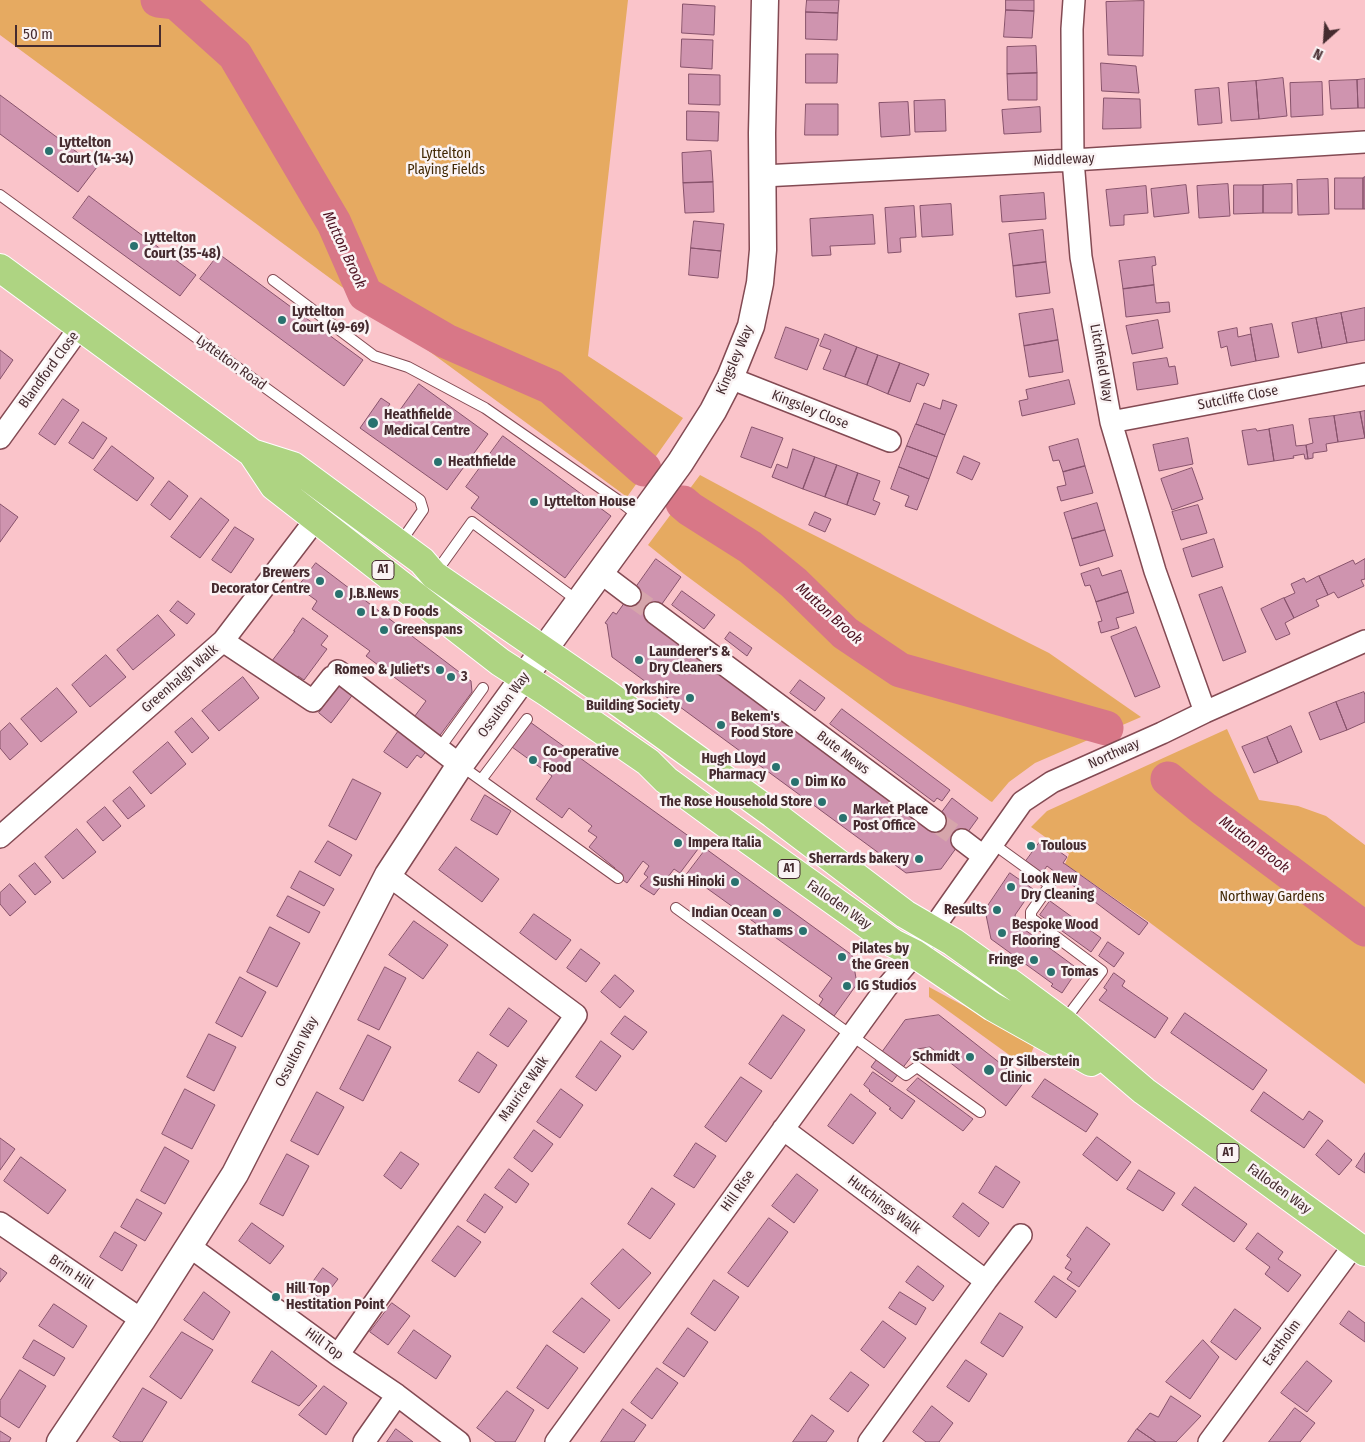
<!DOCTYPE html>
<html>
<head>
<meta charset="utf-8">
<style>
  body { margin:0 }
  #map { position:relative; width:1365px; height:1442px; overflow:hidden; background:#fac4ca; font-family:"Fira Sans Condensed",sans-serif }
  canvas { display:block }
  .north { position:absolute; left:1300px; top:15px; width:50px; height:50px; -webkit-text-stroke:4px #faf3f4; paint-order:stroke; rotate:206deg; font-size:14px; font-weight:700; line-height:20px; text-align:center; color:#452b2f }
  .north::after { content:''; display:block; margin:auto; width:18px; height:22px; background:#452b2f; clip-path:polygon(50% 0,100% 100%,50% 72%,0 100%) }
  .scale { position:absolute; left:15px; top:25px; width:146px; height:22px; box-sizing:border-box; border:2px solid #452b2f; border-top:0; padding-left:6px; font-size:15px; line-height:18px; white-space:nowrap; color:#452b2f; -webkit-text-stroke:4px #faf3f4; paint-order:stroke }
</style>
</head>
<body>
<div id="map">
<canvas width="1365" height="1442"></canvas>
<div class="north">N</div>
<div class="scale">50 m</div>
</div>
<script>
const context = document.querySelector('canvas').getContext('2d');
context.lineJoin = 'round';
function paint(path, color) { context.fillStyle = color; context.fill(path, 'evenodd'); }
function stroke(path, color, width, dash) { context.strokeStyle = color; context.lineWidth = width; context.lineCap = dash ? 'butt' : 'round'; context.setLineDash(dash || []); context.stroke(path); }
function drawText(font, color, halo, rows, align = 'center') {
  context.font = font + ' "Fira Sans Condensed",sans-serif'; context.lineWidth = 5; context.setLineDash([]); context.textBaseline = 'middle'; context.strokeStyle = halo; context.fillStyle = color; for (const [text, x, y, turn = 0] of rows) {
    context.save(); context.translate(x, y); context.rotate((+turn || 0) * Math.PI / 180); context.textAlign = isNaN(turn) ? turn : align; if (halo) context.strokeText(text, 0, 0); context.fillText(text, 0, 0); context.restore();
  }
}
paint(new Path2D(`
  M0,0h628l-40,356 95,62 -56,79 -627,-462z
  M700,475l80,43 269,135 92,64 -106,46 -26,19 -17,20 -2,-1 -306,-227 -36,-29z
  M1227,729l32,71 39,6 28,10 39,29v239l-216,-162 -84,-58 4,-10 -38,-27 16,-16z
  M929,987l106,57 -7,17 -9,1 -90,-65z`), '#e6aa61');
stroke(new Path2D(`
  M158,0l18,2 59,53 99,168 31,71 81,47 105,46 93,82
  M683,503l7,6 60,38 44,36 51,50 55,37 206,58
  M1168,779l35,29 162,121`), '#d87787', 35);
const building = new Path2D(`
  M807,0h32l-1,13 -32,-1z
  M1006,0h28v11l-28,-1z
  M1144,1l-1,55 -35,-1 -2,-53z
  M683,4l32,2 -1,29 -32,-2z
  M1006,10l28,1 -2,27 -28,-1z
  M806,12l32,1 -1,27 -31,-1z
  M682,39l31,1 -1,29 -31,-2z
  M1036,46l1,27 -30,1v-27z
  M806,54h32l-1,29h-31z
  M1101,63l35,3 3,27 -37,-2z
  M1037,73v27h-29l-1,-26z
  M689,74l31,1v30l-31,-1z
  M1283,78l4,38 -28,3 -3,-38z
  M1365,79v29h-7l-1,-28z
  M1357,80l1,28 -27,1 -2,-28z
  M1256,81l3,38 -28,2 -3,-38z
  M1322,82l1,33 -32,2 -1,-34z
  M1219,88l3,35 -24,2 -3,-35z
  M0,95l97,72 -19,25 -78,-58z
  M1104,98l36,1 1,29 -38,1z
  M945,100l1,31 -31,1 -1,-31z
  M908,102l2,33 -29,2 -2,-34z
  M806,104h32v31h-33z
  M1040,107l1,25 -37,2 -2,-24z
  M687,111l32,1 -1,29 -31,-1z
  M711,151l2,31 -30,1 -1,-30z
  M1365,177v32h-2v-31z
  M1335,178h28v31h-28z
  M1328,179l1,35 -31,1 -1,-35z
  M713,182l1,30 -29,1 -2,-30z
  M1228,184l2,32 -31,2 -2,-32z
  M1292,184v29h-29v-28z
  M1186,185l3,28 -35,4 -3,-28z
  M1234,185h29v28l-29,1z
  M1146,186l2,27 -24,2v10l-14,1 -4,-36z
  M1044,193l2,26 -44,3 -2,-26z
  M89,196l107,79 -16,21 -107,-78z
  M951,204l2,31 -31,2 -2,-31z
  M914,206l2,31 -16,1 1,14 -13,1 -3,-45z
  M873,215l2,29 -45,2 1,9 -19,1 -2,-37z
  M694,221l30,3 -3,27 -30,-3z
  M1043,230l3,32 -33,4 -4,-32z
  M691,248l30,3 -3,27 -29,-3z
  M219,254l144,106 -19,26 -144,-107z
  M1155,257l1,8 -4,1 2,19 -31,4 -4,-28z
  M1046,262l4,31 -34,4 -3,-31z
  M1154,285l2,18 13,-1 1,10 -44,5 -3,-28z
  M1365,308v32l-18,3 -6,-30z
  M1053,309l5,31 -34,6 -5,-32z
  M1341,313l6,30 -25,5 -6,-30z
  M1316,318l6,30 -24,5 -6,-30z
  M1158,320l5,28 -31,6 -6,-28z
  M1272,324l7,33 -23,4 -6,-33z
  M786,327l33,12 -12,31 -32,-12z
  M1237,328l1,9 13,-3 5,27 -25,5 -4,-20 -6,2 -3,-16z
  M825,334l32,13 -12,30 -22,-8 8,-19 -11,-4z
  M1058,340l5,32 -34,5 -5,-31z
  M857,347l21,8 -11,30 -22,-8z
  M0,350l13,10 -13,19z
  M878,355l22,8 -12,31 -21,-9z
  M1167,358l2,9 6,-1 3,18 -41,6 -4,-27z
  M900,363l29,11 -5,12 -7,-3 -7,19 -22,-8z
  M1069,380l6,24 -53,12 -3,-15 9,-2 -2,-9z
  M419,384l69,50 -41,56 -87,-62 21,-30 9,6 -6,8 9,7z
  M63,399l16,11 -24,35 -16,-11z
  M943,400l14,5 -12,30 -29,-11 8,-21 16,6z
  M1365,411v27l-5,-26z
  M1360,412l5,26 -27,4 -4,-26z
  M1334,416l4,26 -12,2 1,7 -14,2v5l-5,1 -2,-14 7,-2 -4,-24z
  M83,422l24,16 -14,21 -24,-16z
  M916,424l29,11 -8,22 -30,-11z
  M1293,425l3,21 10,-1 2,14h-3l-1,-5 -11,2 1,2 -20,3 -5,-32z
  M752,427l31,11 -12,30 -30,-11z
  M1256,429l1,2 12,-2 5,32 -26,4 -6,-34z
  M503,436l108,80 -46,62 -94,-70 8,-11 -13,-10z
  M1188,438l5,26 -34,7 -6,-26z
  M1078,439l7,27 -22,6 -4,-12 -6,1 -4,-14z
  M112,446l42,32 -17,23 -43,-31z
  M907,446l30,11 -8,22 -30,-12z
  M793,449l22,8 -12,32 -31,-12 5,-13 10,4z
  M964,456l16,7 -8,17 -15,-7z
  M815,457l22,8 -12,32 -22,-8z
  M837,465l21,8 -11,32 -22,-8z
  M1085,466l8,27 -32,8 -4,-14 9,-2 -3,-13z
  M899,467l30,12 -12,31 -12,-4 4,-10 -18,-7z
  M1192,468l11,31 -31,11 -11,-31z
  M858,473l22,8 -7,19 7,3 -5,12 -28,-10z
  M169,481l19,15 -18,24 -19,-15z
  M201,498l28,22 -29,38 -29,-21z
  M1097,503l8,27 -33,9 -8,-26z
  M0,504l18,13 -18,25z
  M1198,505l9,28 -26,7 -9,-28z
  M815,512l16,7 -6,13 -16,-7z
  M235,527l19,12 -23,34 -19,-13z
  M1105,530l8,26 -33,10 -8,-27z
  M1214,539l9,28 -31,10 -9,-28z
  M656,559l25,18 -29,41 280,207 20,-27 26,20 -37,51 -35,4 -294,-216 -5,-33 -2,-1 8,-11 3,2z
  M1365,559v20l-4,1 3,6 -26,12 -4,-6 -6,3 -9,-19 34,-16 2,4z
  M316,563l155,118 1,11 -37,50 -26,-18 17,-23 -60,-45 4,-5 -58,-42 5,-8 -19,-14z
  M1099,568l3,8 19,-6 7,22 -32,10 -6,-17 -5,1 -4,-12z
  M1319,576l9,19 -12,5 3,6 -25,12 -10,-20 11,-5 -4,-9 13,-6 2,4z
  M1222,587l24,65 -23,9 -24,-66z
  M682,591l33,24 -11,14 -32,-24z
  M1128,592l6,21 -18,5 3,10 -18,5 -3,-11 4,-1 -6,-19z
  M1284,598l10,20 -9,5 5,11 -14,6 -15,-31z
  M178,601l17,13 -8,10 -17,-13z
  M158,615l17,20 -42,35 -16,-20z
  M303,618l25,18 -7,9 6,4 -23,31 -6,-4 -5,7 -25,-17 27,-35h-1z
  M1136,627l24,60 -25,10 -24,-60z
  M730,632l22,16 -5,8 -22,-17z
  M106,655l20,22 -36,30 -18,-22z
  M243,677l16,21 -40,33 -17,-20z
  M800,680l25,18 -10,13 -25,-18z
  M341,683l13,10 -23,30 -12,-10z
  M57,688l20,24 -36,30 -20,-23z
  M1364,692l1,3v27l-18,8 -11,-28z
  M1336,702l11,28 -27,10 -11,-27z
  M842,709l108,81 -8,11 -5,-3 -3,4 -104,-78z
  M192,718l17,20 -17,15 -17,-21z
  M530,722l171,123 -21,28 -6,-4 -20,26 -14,-9 8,-9 -4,-3 5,-8 -6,-5 -16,22 -15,-11 3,-4 -26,-21 8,-10 -9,-6 4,-5 -23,-18 -7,10 -26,-19 16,-23 -40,-29z
  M10,723l18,21 -18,16 -10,-12v-16z
  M1291,726l11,26 -24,11 -11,-26z
  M400,729l28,20 -7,9 -4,-3 -10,13 -23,-16z
  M1267,737l11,26 -24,10 -12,-26z
  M168,742l18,22 -35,30 -18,-22z
  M353,779l28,14 -25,47 -27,-14z
  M130,787l15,19 -17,13 -15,-18z
  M485,795l26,16 -14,24 -26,-15z
  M105,807l16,19 -18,15 -16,-19z
  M77,829l19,23 -33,27 -18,-22z
  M1042,839l25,18 -4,6 2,1 83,59 -9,12 -92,-69 -5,7 -16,-12z
  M328,841l24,14 -12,21 -25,-14z
  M456,847l43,32 -17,23 -43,-32z
  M706,849l146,106 5,29 -23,32 -15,-11 4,-6 -4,-3 13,-18 -145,-104z
  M35,863l16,19 -16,13 -16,-19z
  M300,871l34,18 -10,17 -33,-18z
  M1010,873l23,16 -18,26 2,9 61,45 -16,24 -11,-7 2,-2 -62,-45 -6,-29z
  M10,884l16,18 -16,14 -10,-12v-11z
  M288,896l32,16 -11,21 -32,-17z
  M1050,901l51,37 -10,14 -51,-37z
  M534,914l37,26 -15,20 -36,-27z
  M414,921l34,24 -25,34 -34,-24z
  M270,927l30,16 -23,44 -30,-15z
  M1108,942l16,11 -10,14 -15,-11z
  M581,949l19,14 -14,19 -19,-14z
  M385,967l21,11 -27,52 -21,-10z
  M1114,973l11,8 -3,5 46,32 -13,20 -56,-38 8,-10 -3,-2z
  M615,975l19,16 -14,17 -19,-16z
  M240,977l26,15 -24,45 -26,-14z
  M509,1008l18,13 -19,26 -18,-12z
  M1185,1013l82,57 -14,20 -82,-57z
  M783,1015l22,15 -34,49 -22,-15z
  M939,1015l85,67 -18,24 -76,-59 -13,2 -25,33 -21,-15 34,-47z
  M625,1016l22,16 -14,18 -22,-16z
  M209,1034l27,13 -22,44 -27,-14z
  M368,1035l23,12 -28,54 -23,-12z
  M601,1041l20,15 -25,35 -20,-14z
  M478,1052l19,13 -18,28 -20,-12z
  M873,1072l42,29 -13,18 -13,-10 2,-1 -22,-17 1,-1 -6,-5z
  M741,1077l21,14 -36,51 -21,-15z
  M918,1078l55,41 -10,12 -56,-41z
  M1045,1079l53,35 -12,18 -54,-35z
  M185,1089l30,16 -23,44 -30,-15z
  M561,1089l22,16 -23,33 -23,-16z
  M317,1092l27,15 -26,48 -27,-14z
  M1264,1092l39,28 6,-9 14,10 -19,27 -53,-37z
  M851,1094l25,19 -23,31 -25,-18z
  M534,1130l19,14 -21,28 -18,-14z
  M1097,1137l34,25 -14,19 -34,-26z
  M0,1138l15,11 -15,21z
  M1328,1140l24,20 -13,15 -23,-20z
  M696,1143l20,13 -22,32 -20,-12z
  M165,1147l24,14 -24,43 -24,-13z
  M401,1152l18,12 -18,25 -17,-13z
  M1365,1153v20l-9,-6z
  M287,1154l22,12 -26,50 -23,-12z
  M21,1157l45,33 -18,24 -44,-33z
  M996,1166l24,16 -17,26 -24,-15z
  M509,1169l20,15 -13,19 -21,-15z
  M1139,1170l36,23 -12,18 -36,-22z
  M797,1174l21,16 -24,33 -22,-17z
  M1195,1187l52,37 -13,18 -52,-37z
  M652,1188l23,16 -25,35 -22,-15z
  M485,1194l18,13 -18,26 -18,-12z
  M137,1199l25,14 -17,28 -24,-14z
  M963,1203l26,20 -10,14 -26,-20z
  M769,1218l19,14 -40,55 -20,-14z
  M252,1223l32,23 -14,18 -31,-23z
  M458,1226l23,16 -26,35 -23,-16z
  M1087,1227l23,17 -31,43 -12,-8 5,-7 -7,-4 6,-9 -4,-3z
  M115,1232l22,13 -15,26 -22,-14z
  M1258,1233l25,19 -5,7 23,16 -13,17 -23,-18 5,-7 -24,-18z
  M623,1249l28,24 -32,36 -28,-25z
  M918,1266l26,20 -11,15 -27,-19z
  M0,1268l7,5 -7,9z
  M323,1268l15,11 -16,21 -14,-11z
  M1054,1276l22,15 -20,27 -21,-16z
  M714,1280l25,17 -24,34 -24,-17z
  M204,1292l26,20 -17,28 -29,-20z
  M900,1292l26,16 -10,17 -27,-17z
  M582,1298l28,22 -26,33 -31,-21z
  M392,1303l18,13 -22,29 -18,-13z
  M54,1304l33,22 -14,22 -34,-22z
  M1235,1309l26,19 -25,32 -25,-18z
  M1349,1311l16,12v19l-25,-18z
  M1000,1313l23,14 -20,30 -22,-14z
  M883,1321l23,17 -22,30 -23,-18z
  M688,1328l20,14 -24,35 -21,-14z
  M414,1330l37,26 -15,23 -38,-26z
  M182,1332l31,18 -32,49 -31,-22z
  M34,1340l31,18 -11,18 -31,-18z
  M1203,1340l16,17 -29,42 -24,-17z
  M547,1345l31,23 -30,41 -31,-21z
  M272,1351l45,35 -18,20 -47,-24z
  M966,1360l21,14 -18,28 -22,-15z
  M1307,1361l25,20 -25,31 -26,-19z
  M657,1368l21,15 -26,36 -21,-16z
  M20,1370l26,16 -27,42 -19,-12v-15z
  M851,1372l18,13 -21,27 -18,-13z
  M324,1386l23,17 -21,32 -27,-20z
  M143,1388l24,14 -25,40h-21l-8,-5z
  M507,1391l27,19 -19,32h-19l-19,-14z
  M1171,1396l30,20 -25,26h-20l-19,-13 13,-16 8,4z
  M932,1406l21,17 -14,19h-13l-13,-10z
  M1295,1408l20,15 -15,19h-31z
  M623,1409l23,16 -12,17h-33z
  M812,1415l22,16 -8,11h-33z
  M396,1429l17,13h-26z
  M1137,1429l19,13h-28z
  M0,1431l11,7 -2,4h-9z`);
paint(building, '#cf94af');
stroke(building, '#87526b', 1);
stroke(new Path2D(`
  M630,595l25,18
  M935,821l27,19`), '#d6a5ab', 21, [21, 11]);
const service = new Path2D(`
  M0,195l420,305 3,10 -23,33
  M273,280l101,76 34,11 77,41 137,95 18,14
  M434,575l38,-53 106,79
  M439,749l44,-61
  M460,765l158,113
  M481,780l46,-61
  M992,843l58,42 -19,27v6l71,53 -38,50
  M676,908l230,167 11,-8 63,45`);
const minor = new Path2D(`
  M1074,0l-2,29 1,131 8,97 30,165 44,149 50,141
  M763,176l310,-16 292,-18
  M730,378l160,63
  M1111,422l254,-48
  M0,438l80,-111
  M601,573l29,22
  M655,613l280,208
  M223,641l90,60 19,-24
  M338,671l122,94
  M0,837l223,-196 103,-135
  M962,840l21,16
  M783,1129l203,152 -117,161
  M0,1223l142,97
  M189,1246l149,109 59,40 62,47
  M986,1281l35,-46
  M338,1355l238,-340 -188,-140
  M364,1442l33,-47
  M556,1442l330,-454 29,-34 107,-152 30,-20 110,-49 43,-21 160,-71
  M1209,1442l146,-198`);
const tertiary = new Path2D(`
  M60,1442l82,-122 93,-146 153,-299 72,-110 220,-302 33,-52 17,-33 21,-52 9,-43 3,-33 -1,-117 3,-133`);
const trunk = new Path2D(`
  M0,268l252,185 41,13 129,95 12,14 173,119 166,120 132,100 48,28 60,43 50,37 81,69 221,161
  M252,453l22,33 226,176 48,31 100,69 18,18 56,41 171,122 22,11 78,53 98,55`);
stroke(service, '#834a53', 12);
stroke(minor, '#834a53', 24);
stroke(tertiary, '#834a53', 29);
stroke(trunk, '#fff', 30);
stroke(service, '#fff', 10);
stroke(minor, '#fff', 21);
stroke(tertiary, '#fff', 26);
stroke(trunk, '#aed482', 28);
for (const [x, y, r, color] of [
  [49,151,5,"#29726f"],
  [134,246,5,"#29726f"],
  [282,320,5,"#29726f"],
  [373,423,6,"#29726f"],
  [438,462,5,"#29726f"],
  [534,502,5,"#29726f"],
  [320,581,5,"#29726f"],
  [339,594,5,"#29726f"],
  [361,612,5,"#29726f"],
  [384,630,5,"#29726f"],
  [639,660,5,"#29726f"],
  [440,670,5,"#29726f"],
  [451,677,5,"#29726f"],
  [690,698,5,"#29726f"],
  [721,725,5,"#29726f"],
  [533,760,5,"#29726f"],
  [776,767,5,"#29726f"],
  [795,782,5,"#29726f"],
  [822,802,5,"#29726f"],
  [843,818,5,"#29726f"],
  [678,843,5,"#29726f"],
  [1031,846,5,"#29726f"],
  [919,859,5,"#29726f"],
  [735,882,5,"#29726f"],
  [1011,887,5,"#29726f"],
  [997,910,5,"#29726f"],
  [777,913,5,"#29726f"],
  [803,931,5,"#29726f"],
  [1002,933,5,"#29726f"],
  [842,957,5,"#29726f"],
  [1034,960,5,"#29726f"],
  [1051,972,5,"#29726f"],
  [847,986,5,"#29726f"],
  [970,1057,5,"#29726f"],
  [989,1070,6,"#29726f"],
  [276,1297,5,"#29726f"]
]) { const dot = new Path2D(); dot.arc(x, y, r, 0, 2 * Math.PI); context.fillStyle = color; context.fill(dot); stroke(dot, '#faf3f4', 2); }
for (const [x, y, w] of [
  [383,570,22],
  [789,869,22],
  [1228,1153,22]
]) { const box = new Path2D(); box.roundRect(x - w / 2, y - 9.5, w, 19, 4); context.fillStyle = '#faf3f4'; context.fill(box); stroke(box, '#452b2f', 1); }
drawText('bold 12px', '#452b2f', null, [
  ["A1",383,570],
  ["A1",789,869],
  ["A1",1228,1153]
]);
drawText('bold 14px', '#452b2f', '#faf3f4', [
  ["Lyttelton",59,143],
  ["Court (14-34)",59,159],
  ["Lyttelton",144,238],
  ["Court (35-48)",144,254],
  ["Lyttelton",292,312],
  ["Court (49-69)",292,328],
  ["Heathfielde",384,415],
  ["Medical Centre",384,431],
  ["Heathfielde",448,462],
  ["Lyttelton House",544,502],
  ["Brewers",310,573,"right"],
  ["Decorator Centre",310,589,"right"],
  ["J.B.News",349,594],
  ["L & D Foods",371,612],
  ["Greenspans",394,630],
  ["Launderer's &",649,652],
  ["Dry Cleaners",649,668],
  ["Romeo & Juliet's",430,670,"right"],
  ["3",461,677],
  ["Yorkshire",680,690,"right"],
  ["Building Society",680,706,"right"],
  ["Bekem's",731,717],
  ["Food Store",731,733],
  ["Co-operative",543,752],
  ["Food",543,768],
  ["Hugh Lloyd",766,759,"right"],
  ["Pharmacy",766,775,"right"],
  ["Dim Ko",805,782],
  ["The Rose Household Store",812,802,"right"],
  ["Market Place",853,810],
  ["Post Office",853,826],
  ["Impera Italia",688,843],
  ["Toulous",1041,846],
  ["Sherrards bakery",909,859,"right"],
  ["Look New",1021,879],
  ["Dry Cleaning",1021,895],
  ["Sushi Hinoki",725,882,"right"],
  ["Results",987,910,"right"],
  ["Indian Ocean",767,913,"right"],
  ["Bespoke Wood",1012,925],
  ["Flooring",1012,941],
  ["Stathams",793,931,"right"],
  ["Pilates by",852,949],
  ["the Green",852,965],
  ["Fringe",1024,960,"right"],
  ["Tomas",1061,972],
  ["IG Studios",857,986],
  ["Schmidt",960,1057,"right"],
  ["Dr Silberstein",1000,1062],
  ["Clinic",1000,1078],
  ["Hill Top",286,1289],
  ["Hestitation Point",286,1305]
], 'left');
drawText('14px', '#412804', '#faf3f4', [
  ["Lyttelton",446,154],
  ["Playing Fields",446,170],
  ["Northway Gardens",1272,897]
]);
drawText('14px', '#452b2f', '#faf3f4', [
  ["Middleway",1064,160,-3],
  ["Kingsley Way",735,360,-67],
  ["Lyttelton Road",231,363,36],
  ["Litchfield Way",1101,363,80],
  ["Blandford Close",49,370,-54],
  ["Sutcliffe Close",1238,398,-11],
  ["Kingsley Close",810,410,22],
  ["Greenhalgh Walk",180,679,-41],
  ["Ossulton Way",504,705,-54],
  ["Bute Mews",843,753,37],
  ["Northway",1114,754,-24],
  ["Falloden Way",839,905,35],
  ["Ossulton Way",297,1052,-63],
  ["Maurice Walk",524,1089,-55],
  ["Falloden Way",1279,1189,36],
  ["Hill Rise",738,1191,-54],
  ["Hutchings Walk",884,1205,37],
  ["Brim Hill",71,1272,34],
  ["Eastholm",1282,1343,-54],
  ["Hill Top",324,1344,36]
]);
drawText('italic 15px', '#4c101f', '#faf3f4', [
  ["Mutton Brook",344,250,65],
  ["Mutton Brook",829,614,42],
  ["Mutton Brook",1254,845,37]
]);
</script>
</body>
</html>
